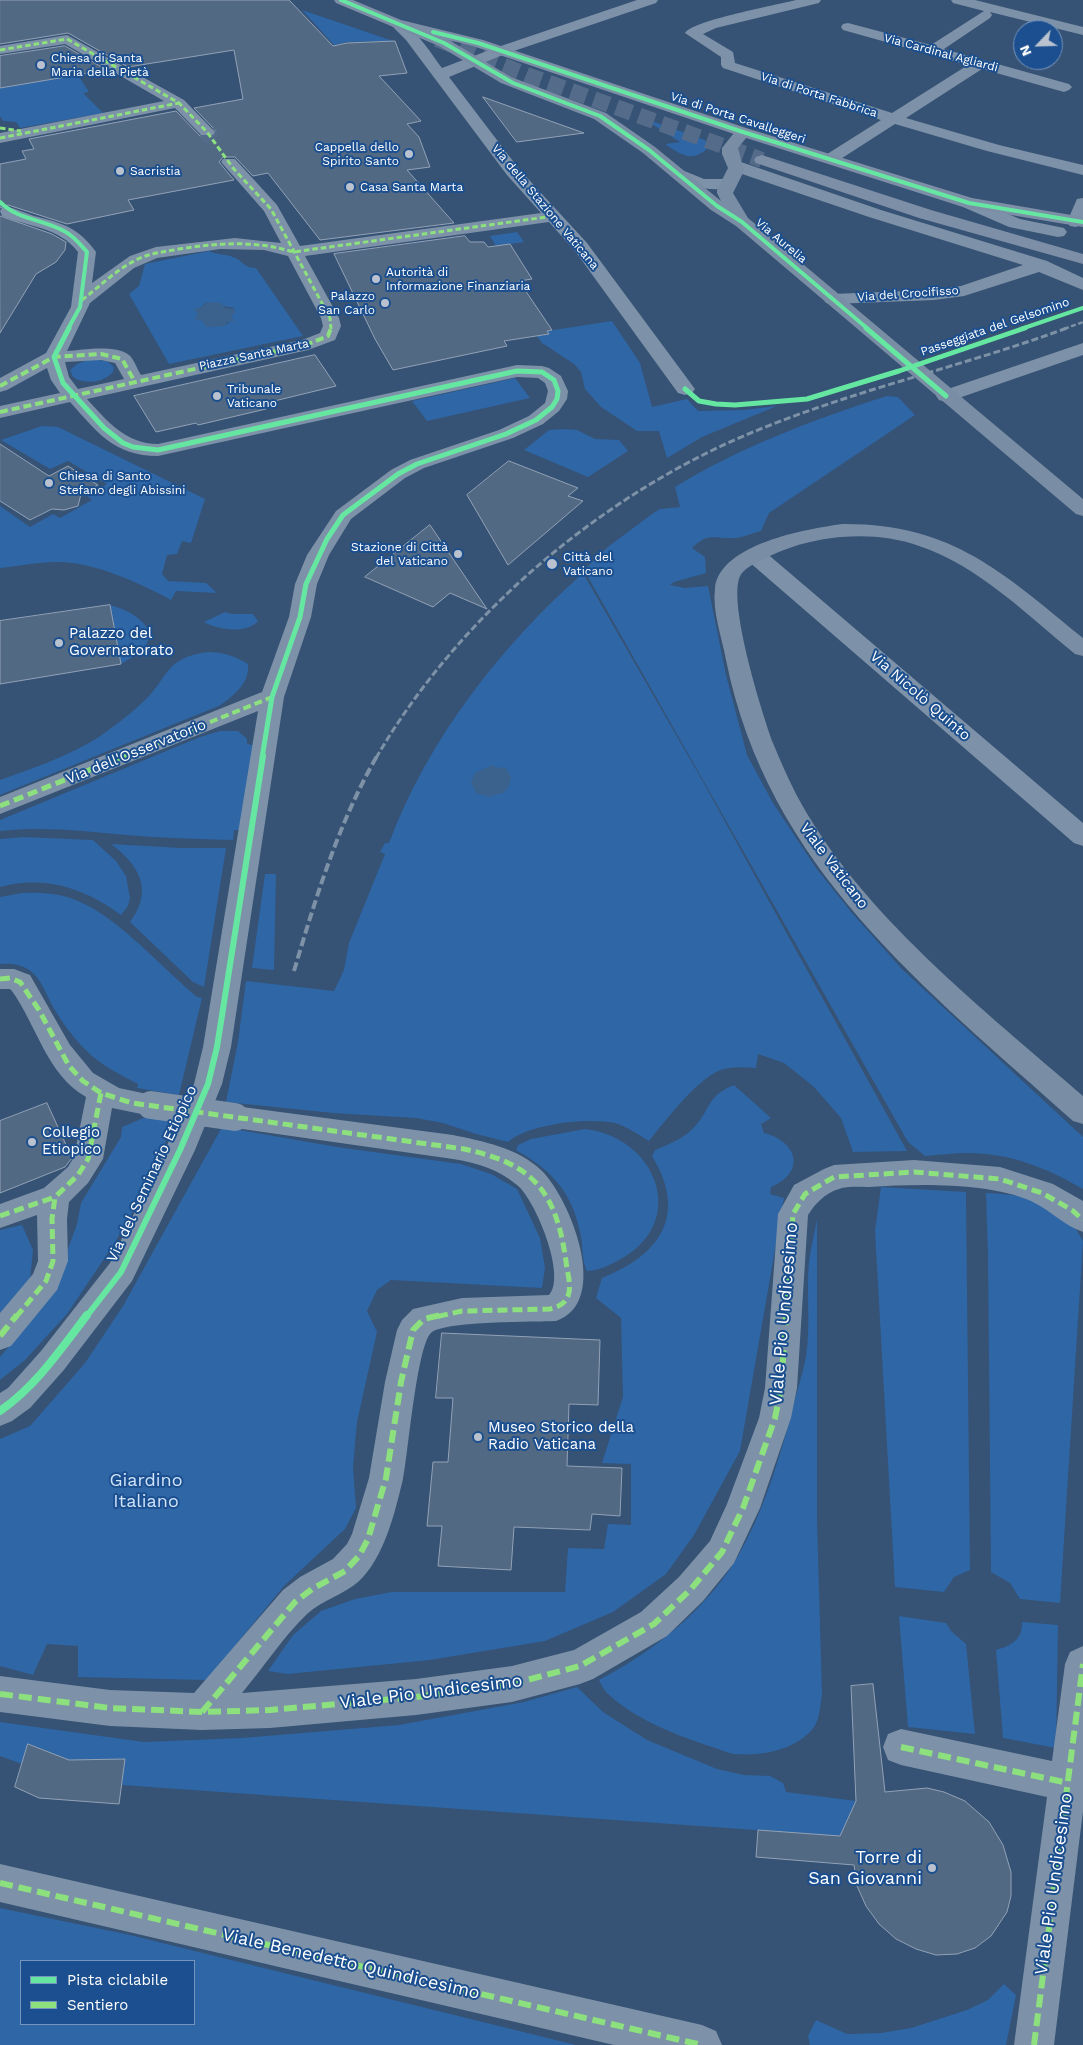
<!DOCTYPE html>
<html>
<head>
<meta charset="utf-8">
<style>
  body { margin:0 }
  #map { position:relative; width:1083px; height:2045px; overflow:hidden; background:#365274; font-family:"Work Sans",sans-serif }
  canvas { display:block }
  .legend { position:absolute; left:20px; top:1960px; width:175px; height:65px; box-sizing:border-box; background:#1b4f8f; border:1px solid #7695bc; margin:0; padding:6px 9px; list-style:none; font-size:15px; color:#fff }
  .legend li { display:flex; align-items:center; gap:10px; height:25px }
  .legend b { width:25px; border:1px solid #7695bc }
  .north { position:absolute; left:1013px; top:20px; width:50px; height:50px; box-sizing:border-box; background:#1b4f8f; border:1px solid #7695bc; border-radius:50%; rotate:246deg; font-size:14px; font-weight:700; line-height:20px; text-align:center; color:#fff }
  .north::after { content:''; display:block; margin:auto; width:18px; height:22px; background:#b9c2ce; clip-path:polygon(50% 0,100% 100%,50% 72%,0 100%) }
</style>
</head>
<body>
<div id="map">
<canvas width="1083" height="2045"></canvas>
<ul class="legend">
<li><b style="height:6px;background:#66e7a1"></b>Pista ciclabile</li>
<li><b style="height:6px;background:#8de07e"></b>Sentiero</li>
</ul>
<div class="north">N</div>
</div>
<script>
const context = document.querySelector('canvas').getContext('2d');
context.lineJoin = 'round';
function paint(path, color) { context.fillStyle = color; context.fill(path, 'evenodd'); }
function stroke(path, color, width, dash) { context.strokeStyle = color; context.lineWidth = width; context.lineCap = dash ? 'butt' : 'round'; context.setLineDash(dash || []); context.stroke(path); }
function drawText(font, color, halo, rows, align = 'center') {
  context.font = font + ' "Work Sans",sans-serif'; context.lineWidth = 4; context.setLineDash([]); context.textBaseline = 'middle'; context.strokeStyle = halo; context.fillStyle = color; for (const [text, x, y, turn = 0] of rows) {
    context.save(); context.translate(x, y); context.rotate((+turn || 0) * Math.PI / 180); context.textAlign = isNaN(turn) ? turn : align; if (halo) context.strokeText(text, 0, 0); context.fillText(text, 0, 0); context.restore();
  }
}
paint(new Path2D(`
  M302,10l91,31 -46,1 -13,3z
  M76,72l13,20 -6,1 20,20 -83,15 -4,-6 -13,-1 -3,-5v-28z
  M649,120l56,20 4,7c-17,17 -29,7 -44,-3l15,-2 -33,-21z
  M517,232l7,10 -28,4 -6,-10z
  M209,251c8,4 16,3 24,6 11,4 9,10 23,11l47,68 -134,28 -40,-70 10,-8 6,-22zM205,303l29,5 -6,16c-16,4 -25,-3 -33,-15l7,-2z
  M612,321l28,42 12,44 35,-8 11,12 46,-1 33,-4 -75,31 -35,21 -8,-27h-22l-36,-24 -16,-18 -4,-17 -7,-8 -32,-21 -5,-7 12,-2 -2,-3z
  M90,359l17,2 7,6 -1,5c-10,11 -28,13 -40,5l-3,-7 7,-6z
  M515,378l15,20 -103,23 -15,-20z
  M887,396l11,1 17,18 -146,98 -8,18c-8,2 -19,7 -27,7 -20,1 -26,-6 -42,10l13,9 1,16 -32,9 -4,3 15,3 23,-2 18,89 21,80 26,48 43,65 36,45 50,56 181,168v52c-36,-21 -73,-36 -116,-36 -13,0 -28,2 -42,3l-17,-14 -324,-572 25,-24 43,-32 8,-5 20,-2 -5,-20c65,-40 140,-68 212,-91z
  M42,426l16,1 147,72 -14,44 -9,-2 -5,13 -10,1 -5,19 6,7 38,2 11,10 -41,-2 -5,9c-31,-17 -77,-38 -113,-38 -19,0 -39,4 -58,6v-62l30,21 23,-13 7,4 32,-18 -6,-5 21,-11 -39,-23 -18,8 -49,-29z
  M563,429l14,1 18,9 24,1 9,11 -40,26 -64,-27 25,-20z
  M583,573l119,207 205,371 -54,1 -12,-34 -28,-32 -29,-23 -26,-9 -2,14c-12,-1 -26,-2 -38,3 -23,11 -53,50 -69,70 -10,-6 -23,-15 -34,-18 -27,-6 -87,1 -107,19l-32,-8 -33,-11 -27,-5 -83,-5 -107,-11 12,-60 8,-61 88,10 10,-21 5,-27 36,-89 -5,-2 5,-9h4c39,-104 112,-197 194,-270z
  M110,605c18,5 31,12 41,28l-7,17 -23,14z
  M225,612l7,2h21l5,7c-10,13 -41,9 -54,1z
  M208,652c15,0 27,4 40,12 2,19 -14,31 -27,41l-221,90v-15c33,-12 69,-24 99,-43 15,-11 32,-23 45,-36 26,-25 20,-43 64,-49z
  M220,731h18l9,8v5l10,2 -16,84h-7l-1,10c-36,-1 -72,-2 -107,-5 -42,-4 -84,-9 -126,-4v-11l200,-83z
  M24,837l69,3 23,21 10,15 4,22 -2,8 -7,9c-37,-27 -76,-40 -121,-28v-48z
  M111,844l70,4h45l-22,139 -11,-5 -63,-60c24,-32 9,-57 -19,-78z
  M265,874h11l-2,96 -22,-2z
  M22,893c19,-1 38,0 56,8 40,16 85,68 119,96l5,1 -23,97 -42,-7 1,-4c-15,-8 -32,-16 -46,-28 -11,-10 -24,-25 -32,-38 -19,-27 -18,-57 -60,-54v-67z
  M734,1085l37,33 -10,6 3,9c33,8 43,39 7,54l-1,7 14,4 -44,253 -46,84 -28,39 -53,38 -68,29 -115,19 -142,14 -20,-3 25,-36 28,-24 34,-12 37,-7h173l3,-44 36,1 4,-25 23,1v-61l-29,-1 21,-66 -2,-79 -25,-20 6,-20c58,-23 86,-63 50,-122l3,-6c15,-6 32,-13 42,-26 15,-19 11,-28 37,-39z
  M148,1116l26,3 -23,62 -37,63 -47,70 -42,46 -25,20v-23l16,-19 48,-78 13,-36 4,-21 40,-66 1,-10z
  M222,1127l115,20 124,17 30,10 26,15 23,49 5,30 -3,20 -151,-8 -14,10 -10,21 10,21 -20,90 -4,45 3,41 -11,21 -61,57 -77,94 -129,-3v-31l-31,-2 -14,31 -33,-9v-227l30,-13 55,-63 38,-57z
  M585,1129c72,8 105,94 34,131 -9,5 -21,11 -32,11 -5,-9 -4,-23 -6,-34 -8,-44 -28,-66 -65,-87l2,-5 13,-6z
  M881,1187l85,5 4,378 -16,7 -10,15 -49,-5 -20,-356z
  M986,1193c29,1 59,4 81,25 7,5 11,15 16,23l-23,362 -40,-4 -10,-16 -19,-11 -3,-316z
  M817,1220v300l5,174c-2,12 -2,27 -10,36 -20,21 -50,26 -78,24 -7,-1 -15,-5 -22,-7 -36,-12 -78,-28 -105,-54 -4,-4 -6,-9 -8,-13 54,-28 108,-71 139,-124 26,-45 41,-96 54,-145 4,-18 11,-37 14,-55 5,-31 0,-64 3,-95 2,-13 5,-27 8,-41z
  M22,1225l11,25 -3,30 -30,36v-86z
  M899,1616l47,7 5,8 15,13 9,90 -67,-7z
  M1022,1622l36,3 -2,123 -53,-10 -7,-88c15,-4 27,-11 26,-28z
  M577,1687l26,25 44,28 70,29 27,6 26,1 13,7 3,9 70,9 -16,35 -718,-51 3,-26 -56,1 -40,-16 -7,20 -22,-8v-34l144,20 98,-4 157,-13 125,-23z
  M0,1908l130,27 446,110h-576zM21,1961h173v63h-173z
  M1004,1984l12,11 -10,50h-196l-2,-9 8,-16 31,14 34,-1 30,-5 56,-18 21,-10z`), '#2f66a5');
paint(new Path2D(`
  M207,302l14,1 4,5 10,1v4l-4,2 3,6 -6,1 -4,4 -18,1 -3,-6 -7,-1 -1,-2 3,-4 -4,-5 8,-2z
  M492,765l3,2 11,1 5,9 -2,9 -7,8h-5l-7,3 -14,-4 -5,-11 4,-9z`), '#3b618d');
const building = new Path2D(`
  M0,0h289l44,46 14,-3 48,-2 12,32 -28,3 42,45 -14,3 12,13 11,30 -23,3 47,53 -134,17 -52,-67 -15,3 -18,-19h-12l-4,5 15,18 -106,20 6,10 -67,14 -59,-19 -8,3v-44l26,-5 -4,-8 12,-2 -5,-10 147,-28 24,25 13,1 3,-6 -22,-23 49,-9 -9,-49 -106,17 -60,-34 -68,11z
  M65,46l42,24 -107,18v-32z
  M483,97l101,36 -67,9z
  M0,216l52,18 14,8 -1,8 -9,12 -20,12 -36,59z
  M465,236l5,6h14l4,5 22,-3 22,35 -13,2 33,49 -5,1 2,3 -45,7 3,5 -114,24 -18,-31 -41,-85z
  M315,355l21,31 -74,18 4,5 -68,16 -2,-2 -40,9 -22,-36z
  M0,444l49,32 19,-10 30,19 -17,9 -3,12 -14,4 -12,-1 -22,11 -30,-19z
  M509,461l69,27 -10,8 15,5 -75,64 -41,-70z
  M430,525l57,84 -37,-16 -17,14 -68,-30z
  M110,605l11,59 -121,20v-63z
  M47,1103l25,55 -7,9 -65,26v-72z
  M442,1333l158,7 -2,65 -29,-1 -2,62 55,2 -2,48 -28,-2 -2,16 -76,-3 -3,43 -73,-4 4,-40h-15l6,-64h15l5,-64h-17z
  M873,1684l12,108 42,-4 17,4 21,9 24,21 14,23 8,27v24l-4,16 -16,24 -16,12 -18,6 -21,1 -20,-6 -20,-10 -17,-15 -13,-18 -9,-20 -3,-21 -98,-8 2,-27 82,6 16,-35 -5,-115z
  M28,1744l41,16 56,-1 -6,45 -80,-6 -24,-11z`);
paint(building, '#526984');
stroke(building, '#92a2b6', 1);
stroke(new Path2D(`
  M207,132l5,8`), '#546c89', 16, [16, 8]);
stroke(new Path2D(`
  M437,39l90,36 235,85`), '#546c89', 16, [16, 8]);
paint(new Path2D(`
  M637,0h21l-2,3 -151,51 -56,23 70,92 68,74 105,142 3,4 -3,4 -7,2 -7,-2 -103,-142 -26,-29 -244,34 34,62 2,8 -6,14 -27,10 -221,49c20,22 39,45 71,45l359,-79 25,1 7,2 12,8 7,15 -1,8 -8,12 -16,13 -30,14 -89,30 -19,10 -54,41 -22,36 -12,29 -6,33 -27,80 -53,350 -9,37 -27,66 -63,131 -69,90 -33,37 -18,13 -12,5v-33l8,-5 33,-37 69,-88 55,-113 29,-66 9,-37 55,-336 -258,103v-17l262,-105 27,-75 6,-33 12,-29 29,-44 55,-41 19,-10 89,-30 30,-14 16,-13 3,-12 -3,-8 -7,-5 -21,-1 -359,79c-44,0 -61,-24 -88,-54l-70,16v-12l60,-13 -9,-13 -4,-12 -40,22 -7,2v-14l46,-25 25,-46 7,-55c-19,-25 -49,-25 -76,-36l-2,-5 2,-3 6,-1c9,2 17,6 26,9 28,7 44,11 62,36l-4,31 38,-27 26,-9 79,-9 46,5 -17,-32 -43,-49 2,-3h12l42,46 23,41 241,-33 -34,-38 -101,-135 -17,-17 2,-3c17,-4 41,35 51,48l53,-20zM220,249l44,1 24,6 33,62 2,8 -3,7 -18,7 -161,35c-4,-6 -7,-16 -12,-20 -14,-11 -47,-5 -62,-4l23,-48 44,-35 23,-10zM101,360l14,3 9,16 -46,10 -9,-12 -4,-15z
  M796,0h25l-2,3 -103,25 -13,6 30,18 2,11 157,50 76,-48 -125,-35 -2,-3 2,-3 5,-1 83,22 53,-34 -31,-8 -2,-3h24l108,27v8l-93,-23 2,3 -2,3 -46,31 125,35 3,3 -3,3 -5,2 -82,-23 -76,49 93,27 84,20v10l-96,-24 -92,-27 -59,38h-12l-2,-3 2,-3 57,-36 -158,-52 -2,-3v-8l-36,-24c9,-13 92,-28 111,-33z
  M67,35l117,65 31,32 -2,3h-12l-26,-27 -175,35v-10l164,-32 -99,-57 -65,10v-8z
  M735,160l146,50 166,51 36,17v12l-44,-18 -75,24 -30,4 -102,4 -6,-1 -3,-4 3,-4 6,-1 102,-4 27,-4 62,-21 -154,-48 -127,-43 -13,-6 -2,-3 2,-3z
  M677,168l27,11h29l2,4 -2,4c-25,6 -40,-1 -62,-11l-2,-3 2,-3z
  M969,198l51,21 44,9 3,4 -3,4 -6,1 -49,-10 -46,-20 -2,-4 2,-4z
  M1083,198v26l-7,3 -6,-1 -3,-4 10,-23z
  M1083,343v12l-130,45 -7,2 -7,-2 -3,-4 3,-4z
  M756,550l8,1 319,272v23l-9,-3 -326,-282 -3,-5 3,-5z
  M0,969h14l16,6 40,70 23,28 26,15 42,9 4,8 -4,8 -10,3 -39,-8 -9,51 -15,24 -19,19 -2,17 1,42 -11,29 -46,56 -11,4v-37l33,-39 5,-13 -1,-46 -37,13v-24l44,-16 24,-21 6,-10 12,-60c-39,-22 -49,-71 -74,-106l-2,-2h-10z
  M235,1106l218,29c29,6 65,13 88,35 29,28 71,132 15,151 -23,1 -108,0 -124,11 -15,10 -24,123 -29,147 -8,33 -19,80 -45,103 -15,13 -36,18 -51,32 -23,22 -44,54 -65,79l174,-14 96,-13 62,-16 67,-38 38,-35 31,-36 17,-37 32,-86 6,-30 13,-174 16,-29 30,-16 10,-4 80,-5 86,7 53,17 30,17v31c-18,-6 -33,-22 -52,-31 -44,-19 -114,-17 -162,-14 -9,0 -22,-1 -30,2 -14,4 -24,15 -31,26l-11,173 -6,30 -31,90 -26,55 -31,38 -36,35 -74,43 -13,5 -68,18 -96,13 -146,13 -68,2 -92,-4 -110,-14v-36l110,14 84,3 89,-103 17,-13 33,-18 14,-15 5,-10 17,-56 16,-96 12,-52 5,-10 11,-11 49,-11 87,-3c18,-19 -14,-96 -32,-110 -19,-16 -40,-22 -64,-26l-218,-31 -10,-3 -4,-8 4,-8z
  M1083,1646v165l-29,234h-40l33,-248 -146,-32 -13,-5 -5,-13 5,-13 13,-5 151,32 13,-97 5,-12z
  M0,1864l702,161 14,6 6,14h-108l-614,-143z`), '#7d92a8');
paint(new Path2D(`
  M396,19l53,21 62,37 95,36 49,34 66,54 -4,-8v-3l11,-22 -6,-14v-6l15,-19h12l2,3 -13,16 6,23 -11,22 15,25 335,281v17l-7,-2 -340,-288 -25,-16 -68,-57 -49,-34 -93,-36 -62,-37 -48,-20 -2,-3 2,-3z
  M842,524c110,-1 161,49 241,114v18l-8,-2c-48,-39 -96,-88 -156,-108 -37,-13 -79,-12 -117,-2 -15,4 -51,18 -60,29 -18,20 21,143 31,170 7,17 15,35 23,51 63,119 187,215 287,302v28l-10,-3c-149,-134 -305,-253 -347,-461 -4,-23 -14,-48 -11,-72 5,-44 91,-59 127,-64z`), '#798da4');
paint(new Path2D(`
  M334,0h19l48,20 82,20 266,89 223,69 111,19v10l-120,-20 -226,-72 -264,-89 -82,-20 -55,-23z
  M762,155l169,55 152,44v10l-164,-46 -163,-55 -2,-3 2,-3z`), '#7d8ea7');
stroke(new Path2D(`
  M1064,329l19,-7`), '#7e92a7', 2.5, [5, 2.5]);
stroke(new Path2D(`
  M376,758c84,-145 232,-269 387,-330 99,-40 204,-63 304,-100`), '#7e92a7', 3, [7, 3]);
stroke(new Path2D(`
  M294,971c22,-74 44,-147 83,-215`), '#7e92a7', 4, [9, 4]);
stroke(new Path2D(`
  M151,1105l84,12`), '#7d92a8', 28);
stroke(new Path2D(`
  M0,50l67,-11 112,64 28,29 26,36 38,41 59,109 1,11
  M0,128l21,3
  M0,138l179,-35
  M82,300c18,-14 35,-31 56,-41 13,-6 26,-7 41,-10 39,-6 76,-9 114,3l261,-36`), '#8de07e', 3, [5.5, 3]);
stroke(new Path2D(`
  M0,386l54,-29 47,-3 21,5 13,23
  M0,412l308,-68 20,-8 3,-8
  M121,758l151,-61`), '#8de07e', 4, [8, 4]);
stroke(new Path2D(`
  M0,806l124,-50
  M0,979l10,-1 10,4 19,28 30,56 14,15 18,12 31,10 332,46c23,5 48,12 67,29 25,22 32,59 36,91 2,9 4,19 1,27 -3,8 -10,11 -18,13l-88,2 -27,6
  M0,1216l55,-19
  M16,1317l30,-36 7,-20 -1,-42 3,-22 23,-22 10,-16 13,-66
  M786,1317l7,-103 12,-20 29,-17 80,-5 86,7 42,14 30,17 11,10`), '#8de07e', 5, [10, 5]);
stroke(new Path2D(`
  M0,1336l17,-21
  M0,1694l110,14 92,4 68,-2 146,-13 96,-13 68,-18 74,-42 37,-35 31,-37 21,-44 32,-90 6,-30 5,-73
  M202,1712l93,-110 17,-13 33,-18 14,-15 9,-17 18,-61 15,-96 12,-52 11,-11 17,-4
  M901,1747l167,36
  M0,1883l702,162
  M1034,2045l49,-381`), '#8de07e', 6, [13, 6]);
stroke(new Path2D(`
  M341,0l103,43 69,40 87,33 49,34 68,56 25,16 126,107
  M433,32l45,11 265,89 226,71 114,19
  M0,202c18,18 42,17 64,29 10,5 16,13 23,21l-7,55 -12,22
  M1021,329l62,-21`), '#66e7a1', 4);
stroke(new Path2D(`
  M69,328l-15,29 9,26 41,45 19,15 10,4 25,3 359,-79 25,1 12,8 4,11 -1,8 -5,8 -16,13 -30,14 -89,30 -19,10 -55,41 -16,24 -21,45 -6,33 -28,80 -10,61
  M866,328l80,68
  M685,389l14,12 17,3 19,1 72,-6 92,-28 126,-43`), '#66e7a1', 5);
stroke(new Path2D(`
  M86,1317l35,-45 59,-122 28,-66 9,-37 46,-291`), '#66e7a1', 6);
stroke(new Path2D(`
  M0,1411c36,-25 61,-62 87,-96`), '#66e7a1', 8);
for (const [x, y, r, color] of [
  [41,65,5,"#b9c2ce"],
  [409,154,5,"#b9c2ce"],
  [120,171,5,"#b9c2ce"],
  [350,187,5,"#b9c2ce"],
  [376,279,5,"#b9c2ce"],
  [385,303,5,"#b9c2ce"],
  [217,396,5,"#b9c2ce"],
  [49,483,5,"#b9c2ce"],
  [458,554,5,"#b9c2ce"],
  [552,564,6,"#b9c2ce"],
  [59,643,5,"#b9c2ce"],
  [32,1142,5,"#b9c2ce"],
  [478,1437,5,"#b9c2ce"],
  [932,1868,5,"#b9c2ce"]
]) { const dot = new Path2D(); dot.arc(x, y, r, 0, 2 * Math.PI); context.fillStyle = color; context.fill(dot); stroke(dot, '#1b4f8f', 2); }
drawText('12px', '#fff', '#1b4f8f', [
  ["Via Cardinal Agliardi",941,53,15],
  ["Via di Porta Fabbrica",819,95,18],
  ["Via di Porta Cavalleggeri",738,118,18],
  ["Via della Stazione Vaticana",545,207,50],
  ["Via Aurelia",781,241,40],
  ["Via del Crocifisso",908,294,-4],
  ["Passeggiata del Gelsomino",995,327,-19],
  ["Piazza Santa Marta",254,355,-12]
]);
drawText('12px', '#fff', '#1b4f8f', [
  ["Chiesa di Santa",51,58],
  ["Maria della Pietà",51,72],
  ["Cappella dello",399,147,"right"],
  ["Spirito Santo",399,161,"right"],
  ["Sacristia",130,171],
  ["Casa Santa Marta",360,187],
  ["Autorità di",386,272],
  ["Informazione Finanziaria",386,286],
  ["Palazzo",375,296,"right"],
  ["San Carlo",375,310,"right"],
  ["Tribunale",227,389],
  ["Vaticano",227,403],
  ["Chiesa di Santo",59,476],
  ["Stefano degli Abissini",59,490],
  ["Stazione di Città",448,547,"right"],
  ["del Vaticano",448,561,"right"],
  ["Città del",563,557],
  ["Vaticano",563,571]
], 'left');
drawText('15px', '#fff', '#1b4f8f', [
  ["Palazzo del",69,634],
  ["Governatorato",69,651],
  ["Collegio",42,1133],
  ["Etiopico",42,1150],
  ["Museo Storico della",488,1428],
  ["Radio Vaticana",488,1445]
], 'left');
drawText('15px', '#fff', '#1b4f8f', [
  ["Via Nicolò Quinto",920,696,41],
  ["Via dell'Osservatorio",136,752,-22],
  ["Viale Vaticano",834,866,53],
  ["Via del Seminario Etiopico",152,1174,-65]
]);
drawText('18px', '#fff', '#1b4f8f', [
  ["Viale Pio Undicesimo",784,1314,-85],
  ["Viale Pio Undicesimo",431,1692,-7],
  ["Viale Pio Undicesimo",1054,1884,-82],
  ["Viale Benedetto Quindicesimo",351,1964,13]
]);
drawText('18px', '#cfe3fa', '#1b4f8f', [
  ["Giardino",146,1481],
  ["Italiano",146,1502]
]);
drawText('18px', '#fff', '#1b4f8f', [
  ["Torre di",922,1858],
  ["San Giovanni",922,1879]
], 'right');
</script>
</body>
</html>
